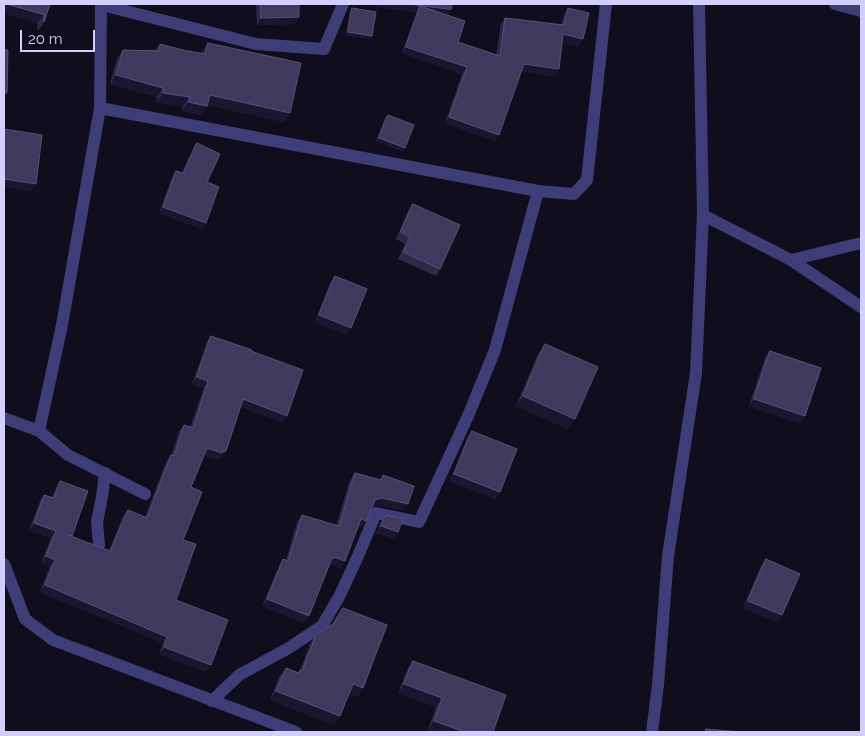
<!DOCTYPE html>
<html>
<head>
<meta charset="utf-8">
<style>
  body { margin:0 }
  #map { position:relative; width:865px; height:736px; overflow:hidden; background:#100e1d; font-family:Raleway,sans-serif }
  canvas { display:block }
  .frame { position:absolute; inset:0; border:5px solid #d3cefb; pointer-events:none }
  .scale { position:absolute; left:20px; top:30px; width:75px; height:22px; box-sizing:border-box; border:2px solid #d3cefb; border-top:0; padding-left:6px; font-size:15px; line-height:18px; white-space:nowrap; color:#d3cefb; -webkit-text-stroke:4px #100e1d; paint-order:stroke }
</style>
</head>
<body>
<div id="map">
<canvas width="865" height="736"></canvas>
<div class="frame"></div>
<div class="scale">20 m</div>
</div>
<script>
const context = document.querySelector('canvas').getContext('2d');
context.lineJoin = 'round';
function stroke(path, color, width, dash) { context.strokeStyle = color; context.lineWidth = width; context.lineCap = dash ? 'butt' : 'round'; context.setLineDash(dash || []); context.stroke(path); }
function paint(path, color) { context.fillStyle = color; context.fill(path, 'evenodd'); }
stroke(new Path2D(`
  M835,4l26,7
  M102,5l154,39 68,5 19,-45
  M100,108l438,83 36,3 13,-14 19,-176
  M703,215l88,45 70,47
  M791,260l70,-17
  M4,418l35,13 29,24 77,39
  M39,431l23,-106 38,-217 1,-104
  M99,545l-2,-23 5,-25 3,-24
  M4,564l21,55 28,21 243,92
  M212,701l27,-26 48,-26 35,-23 18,-31 18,-39 18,-43 43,9 49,-106 27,-66 43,-159`), '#3e3d78', 12);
stroke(new Path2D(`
  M652,732l6,-47 10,-129 28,-183 7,-158 -4,-211`), '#3e3d78', 12);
paint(new Path2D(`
  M4,4h46l-6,18 -6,9 -1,-8 -33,-10z
  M256,4h43l-5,20 -37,1z
  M376,4h76l-1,5 -5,6 12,27 38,13 5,-31 4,-6 56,7 3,-10 4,-7 15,31 -5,7 -16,-4 -8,34 -33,-5 -26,70 -50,-18 17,-49 -60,-21 15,-41 -41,-5z
  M352,8l17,31 -23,-4 4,-23z
  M208,43l82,70 -6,9 -76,-17 -7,10 -19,-4 1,-5 -27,-4 1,-5 -47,-13 7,-25 6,-9h32l5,-6 23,6 18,3z
  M388,115l14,36 -26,-10 9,-23z
  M197,143l10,39 -5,47 -43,-16 13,-36 4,-6 6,2 11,-24z
  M413,204l27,65 -4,7 -38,-17 7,-15 -9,-5 12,-28z
  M335,276l16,52 -5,7 -31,-13 15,-39z
  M211,336l40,15 31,71 -41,-15 -15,44 -4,7h-3l-1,2 -14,-5 -13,32 -8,53 -7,60 30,72 -47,-18 4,-11 -123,-51 10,-26 -9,-3 10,-25 -22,-8 11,-29 4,-6 8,2 4,-9 4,-7 12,55 37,15 14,-35 5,-6 17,7 21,-55 5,-7v1l8,-25 5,-6 6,2 14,-39 -12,-4 15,-42z
  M545,344l23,85 -52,-23 22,-52z
  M770,351l35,65 -5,7 -51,-17 16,-48z
  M472,431l28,61 -5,7 -45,-18 17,-43z
  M355,473l25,7 3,-5 20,35 -25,-5 -5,1 -7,15 -5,6 -3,-1 -13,35 -5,7 -10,-4 -26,59 -42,-17 17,-40 4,-7 3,1 11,-38 5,-7 34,11 14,-46z
  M386,515l8,24 -18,-6 5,-11z
  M766,559l11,63 -34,-14 18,-42z
  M343,608l20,80 -6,9 -8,-3 -9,22 -6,9 -64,-25 9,-23 7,-9 12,5 2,-3 10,-26 6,-9 16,-11z
  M413,661l80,71h-59l-6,-2 8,-23 -38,-14 9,-23z`), '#2e284a');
paint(new Path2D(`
  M4,4h3l37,11 -7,8 -33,-10z
  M378,4h31l42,5 -5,6 -26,-9 -3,6 -41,-5z
  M299,17l-5,7 -37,1 4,-7z
  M348,32l24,4 -3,3 -23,-4z
  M563,34l20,5 -5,7 -19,-5z
  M406,47l61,20 -5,7 -60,-21z
  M524,64l35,5 -5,7 -35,-5z
  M116,75l47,13 -6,9 -47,-13z
  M163,93l27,4 -7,9 -27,-4z
  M210,95l80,18 -6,9 -81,-18z
  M188,102l19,4 -6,9 -19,-4z
  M449,117l50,18 -4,6 -50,-18z
  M379,138l26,10 -3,3 -26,-10z
  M4,179l32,5 -5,7 -27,-4z
  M163,207l43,16 -4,6 -43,-16z
  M319,315l32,13 -5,7 -31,-13z
  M197,377l11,4 -4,7 -12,-4z
  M523,396l52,23 -7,10 -52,-23z
  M243,399l44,17 -5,6 -43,-16z
  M754,399l51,17 -5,7 -51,-17z
  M207,448l16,3h3l-4,7h-3l-1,2 -16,-5z
  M454,474l46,18 -5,7 -45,-18z
  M382,498l26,6 -5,6 -25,-5h-4l-4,2 5,-7 3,-1z
  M361,519l5,2 -5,6 -5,-2z
  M34,523l22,8 -5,7 -22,-8z
  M381,526l17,6 -4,7 -18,-6z
  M46,556l9,4 -5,6 -9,-3z
  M334,557l11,4 -5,7 -11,-4 -2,1z
  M45,585l122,52 -4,6 -123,-51z
  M267,599l42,17 -5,7 -42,-17z
  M748,601l34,14 -5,7 -34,-14z
  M164,647l47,18 -5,7 -47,-18z
  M353,684l10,4 -6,9 -10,-4z
  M404,684l38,14 -6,9 -38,-14z
  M276,691l64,25 -6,9 -64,-25z
  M434,721l31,11h-31l-6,-2z`), '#1b1630');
const building = new Path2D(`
  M7,4h43l-6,18v-7z
  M261,4h38v13l-38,1z
  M409,4h43l-1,5z
  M420,6l45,15 -7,21 42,14 5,-38 59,7 4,-17 21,5 -6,26 -20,-5 -4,35 -35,-5 -25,71 -50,-18 18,-50 -61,-20z
  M352,8l24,4 -4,24 -24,-4z
  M208,43l93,20 -11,50 -80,-18 -3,11 -19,-4 2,-5 -27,-4v-5l-47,-13 7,-25 36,1 1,-7 23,6 22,4z
  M4,50h4l-1,43h-3z
  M388,115l26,10 -9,23 -26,-10z
  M4,129l38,6 -6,49 -32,-5z
  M197,143l23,11 -13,28 12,5 -13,36 -43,-16 13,-36 7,2z
  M413,204l47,21 -20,44 -37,-17 7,-15 -9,-5z
  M335,276l32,13 -16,39 -32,-13z
  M211,336l41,14 -1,1 52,19 -16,46 -44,-17 -17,52h-3l-1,2 -15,-5 -16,39 11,5 -19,48 13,4 -20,56 52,20 -17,45 -47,-18 3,-10 -122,-52 10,-25 -9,-4 10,-25 -22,-8 10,-28 10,3 6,-17 28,10 -16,45 -4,-1 42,16 18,-41 19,8 24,-63 3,1 10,-31 9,3 15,-47 -11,-4z
  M545,344l53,23 -23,52 -52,-23z
  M770,351l51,17 -16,48 -51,-17z
  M472,431l45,18 -17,43 -46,-18z
  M355,473l26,7 2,-5 31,11 -6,18 -26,-6 -4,1 -3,1 -9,21 -5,-2 -16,42 -11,-4 -1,2 -1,-1 -23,58 -42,-17 16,-40 5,2 14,-46 37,11z
  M386,515l17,4 -5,13 -17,-6z
  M766,559l34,15 -18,41 -34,-14z
  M343,608l44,17 -24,63 -10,-4 -13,32 -64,-25 10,-23 13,5 1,-3 2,1 14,-36 17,-11z
  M413,661l93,34 -13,37h-28l-31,-11 8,-23 -38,-14z
  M706,729l34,3h-34z`);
paint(building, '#40395d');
stroke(building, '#575176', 1);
</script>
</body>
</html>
